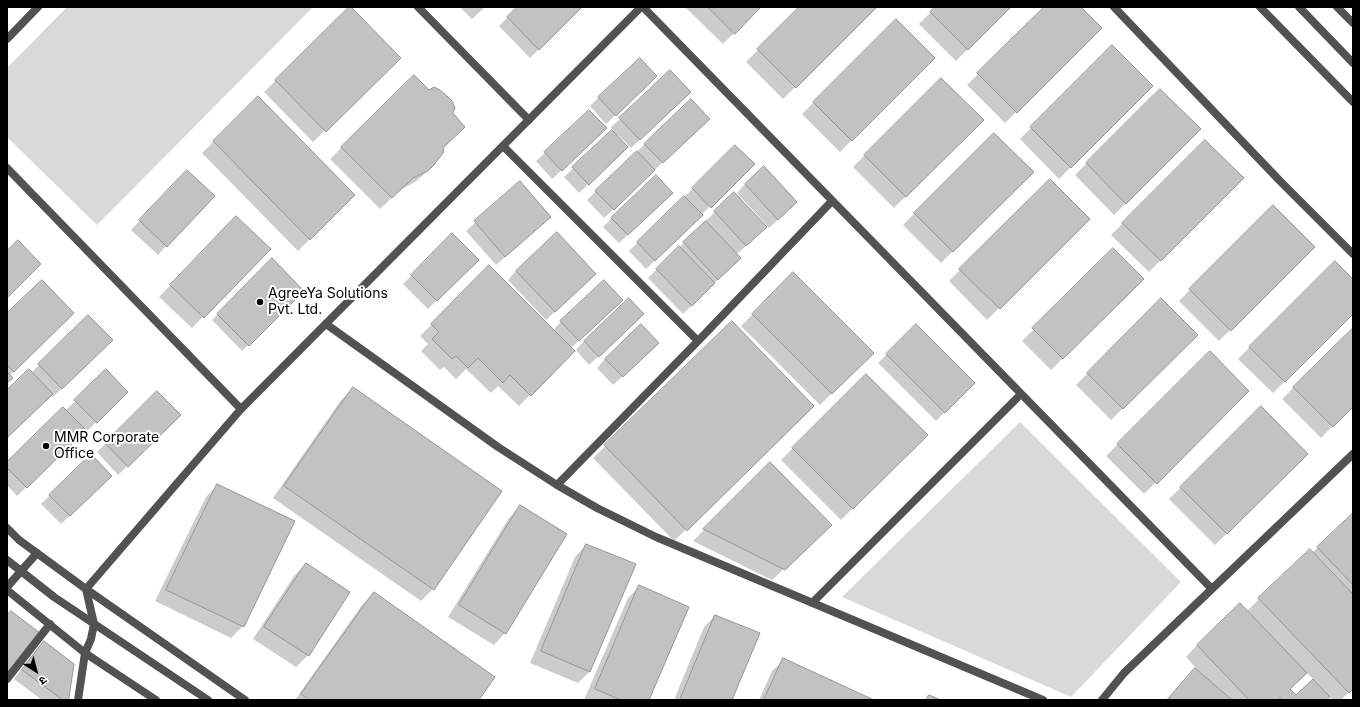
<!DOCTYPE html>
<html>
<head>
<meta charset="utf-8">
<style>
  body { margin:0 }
  #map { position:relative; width:1360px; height:707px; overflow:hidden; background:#fff; font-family:Inter,"Noto Sans Devanagari",sans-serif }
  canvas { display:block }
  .frame { position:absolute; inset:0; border:8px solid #000; pointer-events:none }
  .north { position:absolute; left:16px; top:651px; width:40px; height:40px; -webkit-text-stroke:3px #fff; paint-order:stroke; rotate:144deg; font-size:11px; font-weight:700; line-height:16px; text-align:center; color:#000 }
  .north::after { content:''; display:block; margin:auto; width:14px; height:18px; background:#000; clip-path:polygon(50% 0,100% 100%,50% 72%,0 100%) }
</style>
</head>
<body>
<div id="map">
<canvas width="1360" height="707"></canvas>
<div class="frame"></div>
<div class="north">उ</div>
</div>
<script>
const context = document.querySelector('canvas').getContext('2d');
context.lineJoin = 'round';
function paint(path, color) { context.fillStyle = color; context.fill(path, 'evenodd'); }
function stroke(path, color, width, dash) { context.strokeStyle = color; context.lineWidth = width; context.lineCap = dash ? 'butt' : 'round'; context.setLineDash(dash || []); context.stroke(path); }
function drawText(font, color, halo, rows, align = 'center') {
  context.font = font + ' Inter,sans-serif'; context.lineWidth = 4; context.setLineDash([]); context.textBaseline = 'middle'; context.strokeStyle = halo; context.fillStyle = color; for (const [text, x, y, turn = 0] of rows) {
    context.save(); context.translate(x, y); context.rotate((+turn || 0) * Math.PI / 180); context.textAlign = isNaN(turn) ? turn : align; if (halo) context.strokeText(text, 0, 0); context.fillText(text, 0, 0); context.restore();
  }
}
paint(new Path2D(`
  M67,7h246l-216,218 -90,-88v-69z
  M1020,422l161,160 -110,115 -229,-100z`), '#d9d9d9');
paint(new Path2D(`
  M350,7l50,51 -87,84 -49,-50z
  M460,7h25l-13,12z
  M518,7h61l1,1 -50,50 -31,-32z
  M685,7h75l-37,37z
  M801,7h75l-93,92 -37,-37z
  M936,7h73l-53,54 -37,-37z
  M1045,7h35l20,21 -95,95 -38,-38z
  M896,21l37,37 -93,94 -38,-38z
  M1112,47l40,39 -93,93 -39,-40z
  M670,71l11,30 -50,47 -13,-13 -1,1 1,20 -39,37 -15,-16 49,-47 -2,-3 9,-8z
  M414,76l15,15 14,56 -10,18 -12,12 -6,5 -15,8 -20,19 -50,-50z
  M941,79l41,41 -88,88 -41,-41z
  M647,85l-41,39 -16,-18 9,-9z
  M1160,90l40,39 -86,86 -39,-40z
  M258,98l96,97 -56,56 -96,-98z
  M700,127l-96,91 -17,-18 58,-56z
  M994,134l38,38 -91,91 -38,-38z
  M597,137l-45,42 -16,-18 9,-8z
  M1205,141l38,37 -94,94 -38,-37z
  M735,147l18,17 -107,105 -17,-18z
  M178,180l-12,66 -8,9 -27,-25z
  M1050,180l38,39 -101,101 -38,-39z
  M520,182l30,35 -54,48 -30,-34z
  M745,184l42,27 -18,17 -32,-35z
  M734,193l23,43 -20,18 3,4 -57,56 -35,-36z
  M663,201l-44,42 -16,-16 9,-9z
  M1273,207l40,40 -94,94 -40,-40z
  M225,229l44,20 -77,79 -33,-31z
  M452,235l26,25 -50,49 -25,-25z
  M1113,249l30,30 -92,91 -29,-29z
  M272,260l31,31 -61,60 -30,-31z
  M1335,262l18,19v32l-80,80 -35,-34z
  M489,267l64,63 8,-8 52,-13 -42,39 3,3 -55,55 -21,-20 -7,7 -25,-24 -10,10 -12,-12 -4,3 -19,-19 7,-7 -8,-8z
  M516,271l70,11 -40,38 -38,-40z
  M793,274l79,79 -52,52 -79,-79z
  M1161,300l36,35 -86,85 -35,-35z
  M73,313l-64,63 -2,6v-67z
  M88,316l23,24 -58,57 -3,-2 -43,42v-46l24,-18z
  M634,323l-45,42 -13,-15 8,-9z
  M732,323l70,95 -128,123 -81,-83z
  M916,326l58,57 -38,38 -58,-58z
  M1353,329v76l-32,33 -39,-39z
  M649,352l-36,33 -16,-17 8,-9z
  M1210,353l38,38 -104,103 -38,-38z
  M106,371l21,21 -40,39 -2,-2 -68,67 -10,-11v-22l58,-52z
  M866,375l60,60 -85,85 -60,-60z
  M353,389l80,200 -12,12 -148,-103 68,-98z
  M157,392l22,23 -61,60 -21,-23z
  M1261,408l46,46 -92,91 -46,-46z
  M91,456l20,20 -50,48 -20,-20z
  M770,464l49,72 -47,44 -79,-39z
  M218,485l25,141 -12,12 -76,-37 51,-104z
  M520,507l-15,126 -11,12 -46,-28 61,-99z
  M1353,514v174l-12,12h-8l-4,-4 -4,4h-158l29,-32 -10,-11 11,-12 50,-34 12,-12 53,-46zM1306,672l7,7 -17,17 -7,-7z
  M586,545l4,126 -12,12 -48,-20 45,-106z
  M306,564l43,28 -41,63 -12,12 -43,-28 41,-63z
  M639,587l9,113h-64l44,-102z
  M374,593l103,107h-182l67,-95z
  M715,616l16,84h-57l30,-73z
  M44,642l22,58h-24l-28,-21 21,-28z
  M784,660l87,40h-112l13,-29z`), '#0003');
const building = new Path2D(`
  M349,7h2l50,51 -75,74 -51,-52z
  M517,7h63l1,1 -42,42 -32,-33z
  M708,7h53l-26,27z
  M799,7h78l-81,81 -39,-39z
  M935,7h76l-43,43 -38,-38z
  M1044,7h37l21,21 -85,85 -40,-40z
  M896,19l39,39 -83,83 -39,-39z
  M1112,45l41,41 -82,82 -41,-41z
  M640,58l17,18 -41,40 -18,-19z
  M670,70l21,22 -51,48 -21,-22z
  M414,75l15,15 5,-3 6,3 7,6 5,5 3,7 -2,5 12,14 -21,20 -1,6 -9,12 -6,6 -15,7 -21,20 -51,-51z
  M941,78l43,42 -78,77 -42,-42z
  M1160,89l41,40 -75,75 -40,-41z
  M258,96l97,99 -45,45 -97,-99z
  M691,99l19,20 -47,44 -19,-19z
  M589,110l18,18 -45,43 -18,-19z
  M612,130l16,17 -39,38 -17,-18z
  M994,133l40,39 -81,80 -39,-39z
  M1205,140l39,38 -83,83 -39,-38z
  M735,145l20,19 -44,44 -19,-20z
  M637,151l18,19 -41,40 -19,-19z
  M764,166l33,36 -19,18 -33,-36z
  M187,170l28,26 -48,51 -28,-27z
  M656,175l17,18 -45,42 -17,-17z
  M1050,179l40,40 -90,90 -41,-40z
  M520,181l31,36 -46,40 -31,-36z
  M734,192l33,35 -21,19 -32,-35z
  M684,196l19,19 -48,46 -18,-19z
  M1273,205l42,42 -84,84 -42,-42z
  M236,216l35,33 -67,69 -34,-33z
  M706,221l35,37 -23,22 -35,-38z
  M557,232l39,42 -41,38 -39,-41z
  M452,233l27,27 -42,41 -26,-26z
  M18,240l23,24 -34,34v-47z
  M679,246l36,37 -23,23 -36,-37z
  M1113,248l31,31 -81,80 -31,-31z
  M272,258l32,33 -55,55 -32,-32z
  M1335,261l18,18v35l-68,68 -36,-35z
  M489,265l86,86 -44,45 -21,-21 -7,8 -25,-25 -10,10 -12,-12 -4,3 -20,-20 7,-7 -8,-8z
  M793,272l81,81 -42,41 -80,-80z
  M42,280l32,33 -60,59 -7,-7v-52z
  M604,280l19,20 -44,41 -19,-20z
  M629,298l15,16 -45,43 -15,-16z
  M1161,298l37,37 -75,74 -36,-36z
  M88,315l25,25 -51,49 -24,-25z
  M732,321l82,85 -127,125 -83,-86z
  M641,324l18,19 -36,34 -18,-18z
  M916,324l59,59 -30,30 -59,-59z
  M1353,328v79l-20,20 -40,-40z
  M1210,351l39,40 -92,93 -40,-40z
  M29,369l24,25 -46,44v-48z
  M106,369l22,23 -31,31 -23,-23z
  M7,372l6,6 -6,5z
  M866,374l62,61 -75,74 -61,-61z
  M353,387l149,104 -68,99 -150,-104z
  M157,391l24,24 -53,52 -23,-24z
  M1261,406l47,48 -81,80 -47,-47z
  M63,407l23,23 -59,58 -20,-20v-6z
  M91,454l21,22 -42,40 -21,-21z
  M770,462l62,63 -47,45 -82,-41z
  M217,484l78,37 -51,106 -78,-37z
  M520,505l47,29 -61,100 -47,-29z
  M1353,513v72l-36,-38z
  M586,544l50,20 -46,108 -49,-21z
  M1310,549l43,45v95l-4,4 -91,-95z
  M306,563l44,29 -41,64 -45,-29z
  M639,585l50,22 -40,93h-28l-26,-11z
  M374,592l121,85 -16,23h-170l-8,-6z
  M1240,603l67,70 -17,16 6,6 17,-16 17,18 -4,3h-44l-2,-2 -2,2h-29l-52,-55z
  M11,611l29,22 -33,40v-58z
  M715,615l45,18 -28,67h-52z
  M44,641l30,23 -5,34 -1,2h-5l-41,-30z
  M783,658l91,42h-110z
  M1195,668l37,32h-65z
  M929,695l12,5h-15z`);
paint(building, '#c2c2c2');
stroke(building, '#969696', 1);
stroke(new Path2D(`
  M418,7l111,113
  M643,7l569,582
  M1114,7l166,174 73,73
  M7,39l31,-32
  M503,146l195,195
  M7,168l234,241
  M326,324l172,123 59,38 40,23 59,29 387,163
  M557,485l141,-144 134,-140
  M7,587l30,-34
  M7,590l78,63 71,47
  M812,603l209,-209
  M7,679l43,-55
  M78,700l7,-47 6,-14 3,-15 -8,-35
  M1102,700l22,-27 229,-219`), '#525252', 8);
stroke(new Path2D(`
  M1260,7l93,95
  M1299,7l54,56
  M1337,7l16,16
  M7,528l12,12 67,49 159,111
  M7,560l47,37 154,103
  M86,589l155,-180 400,-402`), '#525252', 8);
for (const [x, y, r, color] of [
  [260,302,4,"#000"],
  [46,446,4,"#000"]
]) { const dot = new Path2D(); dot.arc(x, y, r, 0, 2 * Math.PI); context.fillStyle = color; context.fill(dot); stroke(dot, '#fff', 1.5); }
drawText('14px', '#000', '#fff', [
  ["AgreeYa Solutions",268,294],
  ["Pvt. Ltd.",268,310],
  ["MMR Corporate",54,438],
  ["Office",54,454]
], 'left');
</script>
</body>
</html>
